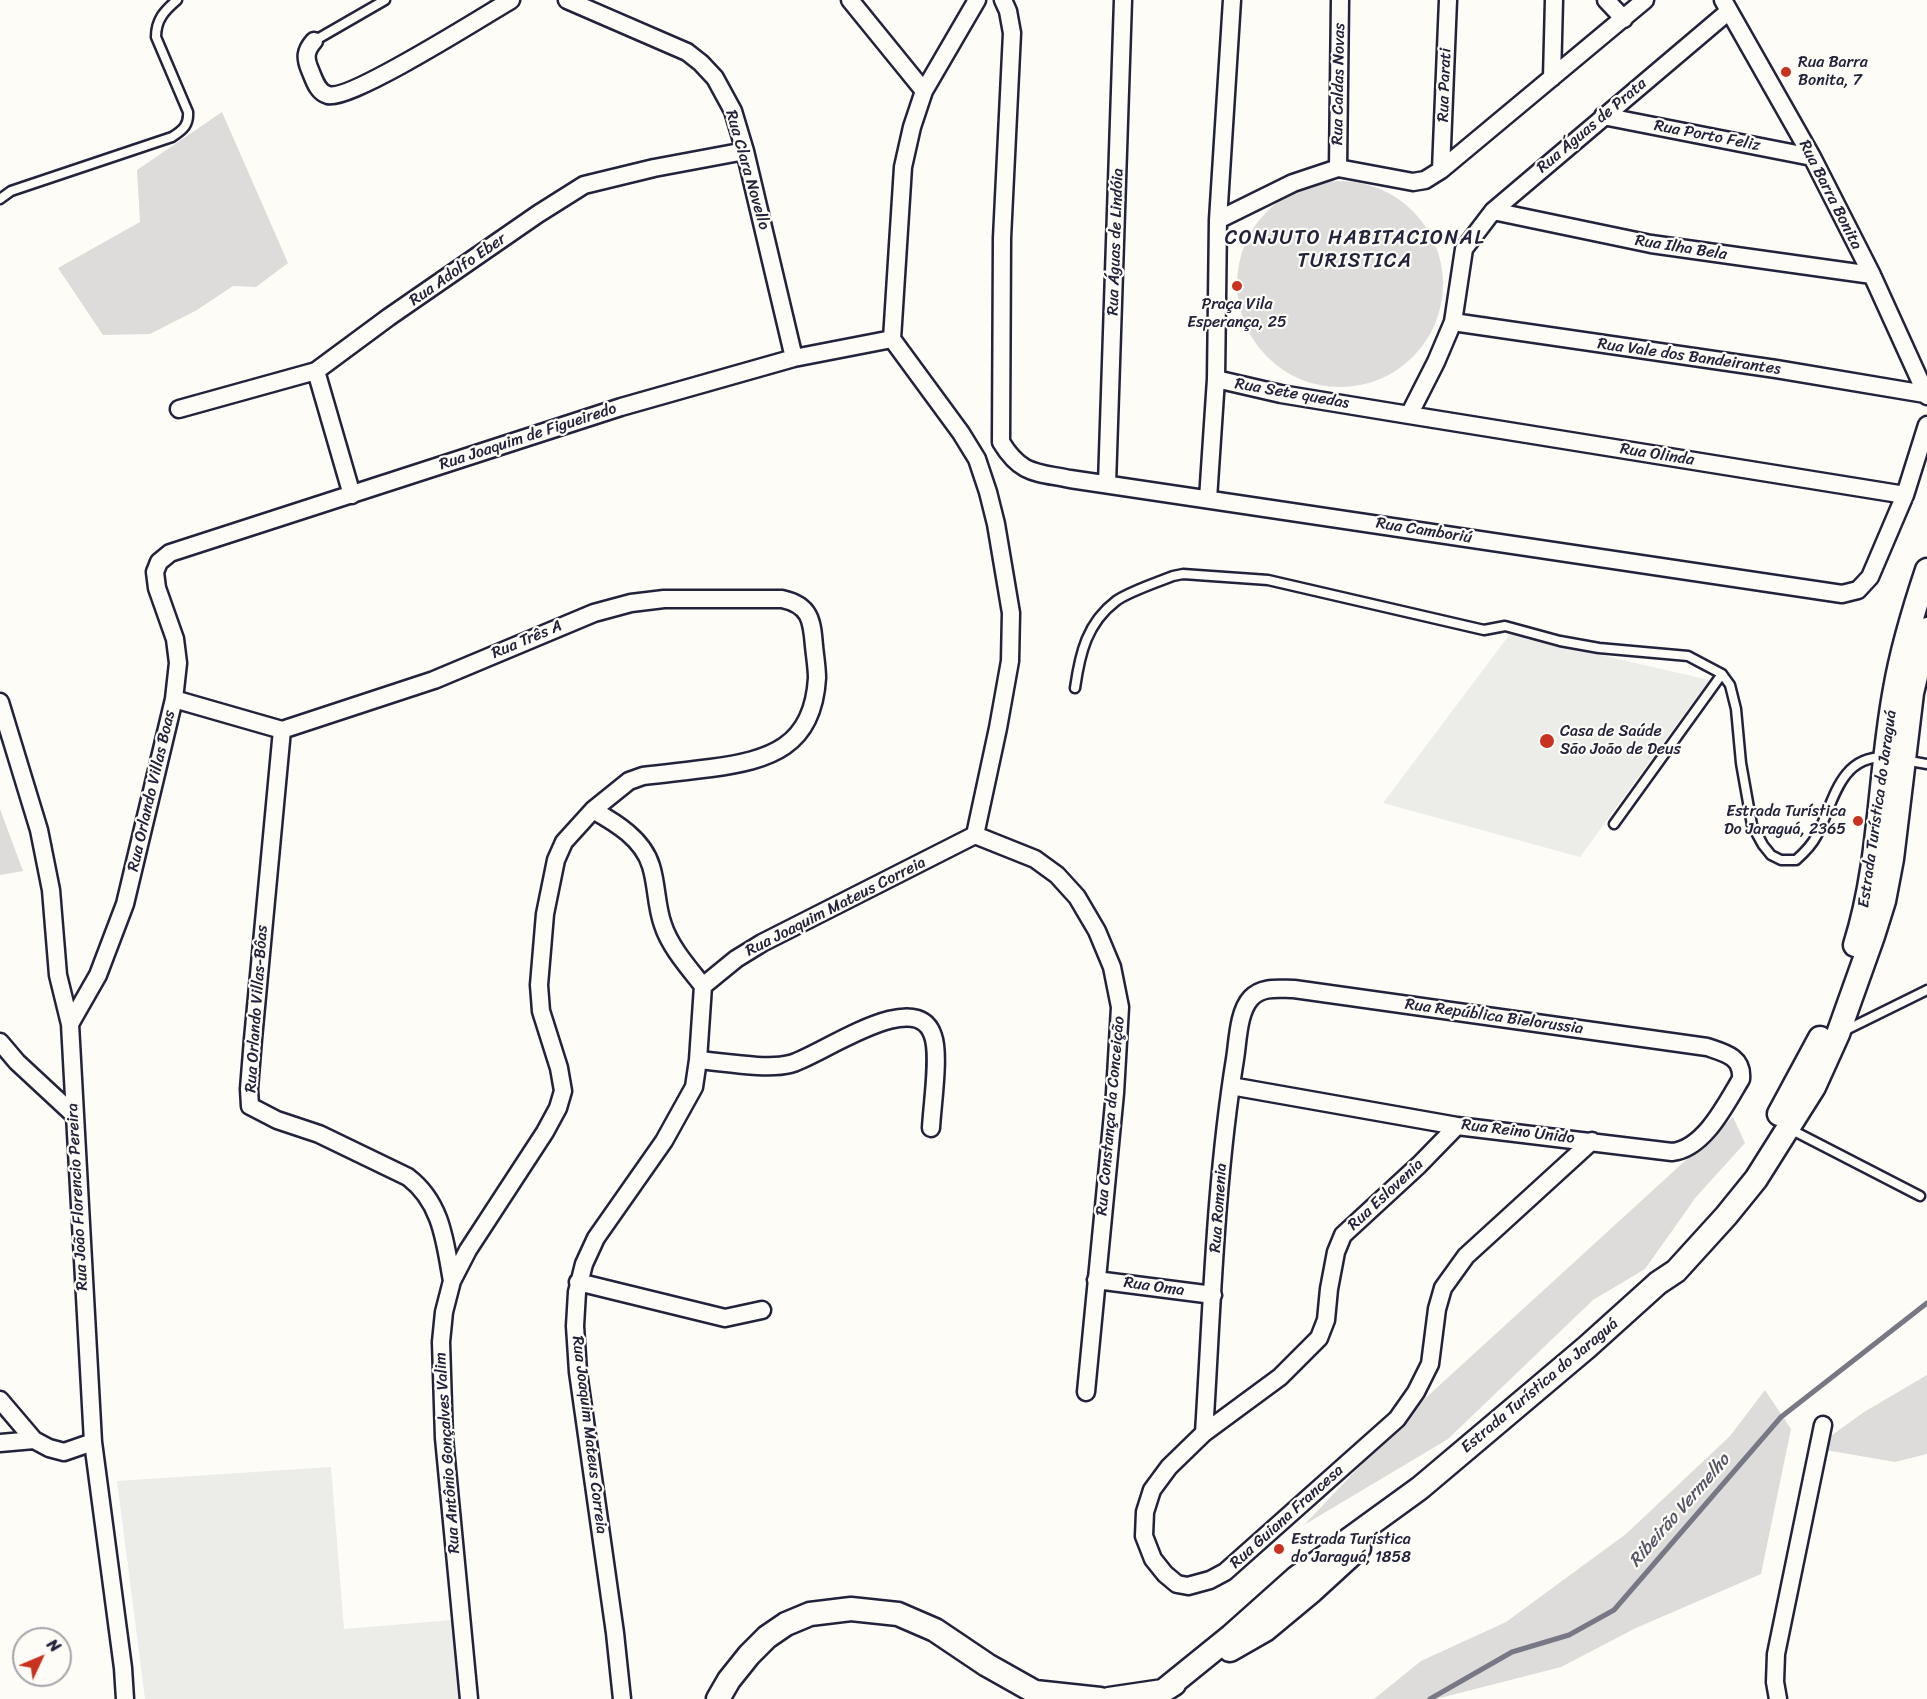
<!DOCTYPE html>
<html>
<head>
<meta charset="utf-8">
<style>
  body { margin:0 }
  #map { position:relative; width:1927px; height:1699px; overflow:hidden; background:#fdfcf7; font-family:Sriracha,sans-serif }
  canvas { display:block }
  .north { position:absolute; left:12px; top:1627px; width:60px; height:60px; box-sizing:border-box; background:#fdfcf7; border:2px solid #a5a5ac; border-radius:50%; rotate:46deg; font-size:16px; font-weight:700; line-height:24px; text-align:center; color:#22223b }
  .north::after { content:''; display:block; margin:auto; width:21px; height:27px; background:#c8321e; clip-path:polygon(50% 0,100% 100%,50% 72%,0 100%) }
</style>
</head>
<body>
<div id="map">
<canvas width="1927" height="1699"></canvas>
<div class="north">N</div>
</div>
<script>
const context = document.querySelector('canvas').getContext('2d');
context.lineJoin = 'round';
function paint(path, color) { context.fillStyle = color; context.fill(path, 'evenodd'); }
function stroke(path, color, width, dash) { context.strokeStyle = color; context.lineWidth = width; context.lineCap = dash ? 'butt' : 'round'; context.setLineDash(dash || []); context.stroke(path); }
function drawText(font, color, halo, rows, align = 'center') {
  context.font = font + ' Sriracha,sans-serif'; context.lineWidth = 4.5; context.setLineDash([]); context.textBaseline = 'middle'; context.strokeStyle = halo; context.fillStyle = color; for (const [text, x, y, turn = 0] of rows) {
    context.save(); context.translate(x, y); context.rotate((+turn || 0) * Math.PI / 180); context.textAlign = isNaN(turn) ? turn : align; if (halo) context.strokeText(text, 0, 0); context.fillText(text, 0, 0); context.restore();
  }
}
paint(new Path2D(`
  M1510,634l199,46 -129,177 -197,-54z
  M331,1467l13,162 109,-9 7,79h-315l-28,-218z`), '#ecece9');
paint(new Path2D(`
  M222,112l66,151 -32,24 -23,-1 -36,24 -47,24 -47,1 -45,-67 82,-46 -3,-52z
  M1237 284a103 103 0 1 1 206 0a103 103 0 1 1-206 0Z
  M0,809l23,62 -23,4z
  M1733,1117l12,26 -49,54 -51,72 -52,31 -145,139 -144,86 115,-121z
  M1927,1375v79l-32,8 -81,-14 50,-36z
  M1765,1390l26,39 -30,145 -125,54 -75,39 -125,32h-62l47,-38 85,-39 120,-88 104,-98z`), '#dddcdb');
stroke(new Path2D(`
  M1430,1699l82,-47 57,-17 45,-25 167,-193 146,-114`), '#787885', 5);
const service = new Path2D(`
  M314,41l71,-41
  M0,199l11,-8 161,-54c11,-7 17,-12 16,-25l-32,-75c0,-17 8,-26 21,-37
  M1075,688c5,-35 12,-65 41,-87 12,-9 42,-19 57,-25l10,-2 85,6 216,50 21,-4 55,15 39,7 89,8 34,18 8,11 6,24 5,54 11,62 11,20 8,10 10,5h15c8,-7 16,-15 21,-25 17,-33 22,-79 68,-78
  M1904,760l23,4
  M1614,824l108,-150
  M1844,1031l83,-41
  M1790,1129l130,67`);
const minor = new Path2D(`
  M567,0l120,52 14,11 14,15 18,33 12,40 49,207
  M850,0l74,91 -12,36 -9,40 -11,172 69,94 16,26 11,33 8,32 15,89 -1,48 -12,67 -23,107
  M1003,0l5,11 4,22 -10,205 -1,204c20,33 35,30 69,37l772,115 16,-4 12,-13 35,-82 22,-70
  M1606,0l18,19
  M1645,0l-204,170 -16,10 -12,2 -75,-14 -45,15 -75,37 -2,159 65,15 128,21 27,-53 17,-40 11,-73 29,-38 236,-200
  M1723,0l89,157 60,118 55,121
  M314,41c-9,10 -9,17 -4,29 4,9 7,22 18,25 22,6 156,-79 183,-95
  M1552,78l2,-78
  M924,91l53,-91
  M1603,116l209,41
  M1338,168l2,-168
  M1441,170l7,-170
  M1493,211l158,33 221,31
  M1218,220l14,-220
  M1453,322l323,47 149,25
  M316,371l36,124
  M179,409l137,-38 73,-54 149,-103 46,-29 70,-17 91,-17
  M1409,415l496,80
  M1107,484l16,-484
  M1208,499l8,-120
  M174,699l108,31
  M0,702l39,128 12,60 7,85 12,49 23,418 30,226 2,31
  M282,730l152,-50 160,-67 37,-10 33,-4h118c28,6 30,21 32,47 1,10 3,22 3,32 -4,69 -47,82 -106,90 -22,3 -45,5 -68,8l-14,5 -36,29 -29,32 -8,18 -11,54 -6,71 2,26 18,57 4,23 -5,17 -13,24 -77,118 -16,31 -8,31 -3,30 3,96 25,261
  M282,730l-29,309 -4,50 1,17 27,14 42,14 89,43c34,26 37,65 44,104
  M593,810c23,13 50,29 58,56 6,19 5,40 12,59 7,22 26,43 40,61l-5,74 -4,27 -30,54 -68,97 -12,26 -7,28 -2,34 3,46 37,261 7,66
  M975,835l60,24 22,16 20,22 20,34 15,36 8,40 -5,86 -29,299
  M703,986l33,-27 26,-16 213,-108
  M70,1024l28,-49 27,-71 49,-205 4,-36 -3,-24 -18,-51 -2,-16 4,-10 11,-9 451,-146 173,-49 98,-19
  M0,1042l17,20 56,52
  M698,1060c25,2 69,10 92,4 29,-7 127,-80 143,-28 7,19 -1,70 -2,92
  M1457,1126l-38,39 -76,70 -7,17 -7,37 -3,31 -7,18 -39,39 -76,56 -35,34 -17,23 -7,22 -1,24 9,23 12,15 12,10 11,2 22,-6 15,-8 172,-153 19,-27 14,-28 7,-55 6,-21 23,-32 126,-115
  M1096,1280l117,15
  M578,1282l147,36 37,-8
  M0,1400l34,40
  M1204,1433c8,-125 11,-250 31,-374 3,-18 3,-47 16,-61 11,-12 28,-9 43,-9l413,58c18,6 36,10 34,32 -15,25 -37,70 -69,73l-215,-26 -226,-40
  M0,1443l34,-3 15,8 15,4 29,-10
  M1778,1699l-3,-17 1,-28 47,-229`);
const secondary = new Path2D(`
  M1855,945c26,-82 24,-171 40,-256 7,-41 19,-80 32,-119
  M1779,1114l41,-76
  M1230,1650l35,-20 47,-39 47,-43
  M1163,1691l68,-55 65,-58 124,-90 167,-141 71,-64 18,-12 50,-55 30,-37 58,-92 24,-53 35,-98 11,-35 8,-42 20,-166 15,-64
  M718,1699l11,-19 20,-25 18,-18 19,-13 24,-10 41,-5 47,5 37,16 52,35 48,27 65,7
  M1109,1699l54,-8 11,-7`);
stroke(service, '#22223b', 13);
stroke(minor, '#22223b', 21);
stroke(secondary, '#22223b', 27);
stroke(service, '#fdfcf7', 8);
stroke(minor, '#fdfcf7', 16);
stroke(secondary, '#fdfcf7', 22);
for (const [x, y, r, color] of [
  [1786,72,6,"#c8321e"],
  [1237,286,6,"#c8321e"],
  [1547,741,8,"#c8321e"],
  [1858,821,6,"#c8321e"],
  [1279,1549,6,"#c8321e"]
]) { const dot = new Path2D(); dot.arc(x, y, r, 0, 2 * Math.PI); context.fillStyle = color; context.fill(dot); stroke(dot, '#fdfcf7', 2); }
drawText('16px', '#22223b', '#fdfcf7', [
  ["Rua Barra",1798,63],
  ["Bonita, 7",1798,81],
  ["Praça Vila",1237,305,"center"],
  ["Esperança, 25",1237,323,"center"],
  ["Casa de Saúde",1560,732],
  ["São João de Deus",1560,750],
  ["Estrada Turística",1846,812,"right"],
  ["Do Jaraguá, 2365",1846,830,"right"],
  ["Estrada Turística",1291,1540],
  ["do Jaraguá, 1858",1291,1558]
], 'left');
drawText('16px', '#22223b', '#fdfcf7', [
  ["Rua Caldas Novas",1339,84,-89],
  ["Rua Parati",1445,85,-88],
  ["Rua Águas de Prata",1592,126,-40],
  ["Rua Porto Feliz",1707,136,11],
  ["Rua Clara Novello",747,170,74],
  ["Rua Barra Bonita",1830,195,63],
  ["Rua Águas de Lindóia",1116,242,-88],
  ["Rua Ilha Bela",1681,248,9],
  ["Rua Adolfo Eber",458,270,-35],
  ["Rua Vale dos Bandeirantes",1689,357,8],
  ["Rua Sete quedas",1292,394,10],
  ["Rua Joaquim de Figueiredo",528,437,-18],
  ["Rua Olinda",1657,455,9],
  ["Rua Camboriú",1424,531,9],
  ["Rua Três A",527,640,-23],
  ["Rua Orlando Villas Boas",152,791,-77],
  ["Estrada Turística do Jaraguá",1878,809,-82],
  ["Rua Joaquim Mateus Correia",836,907,-27],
  ["Rua Orlando Villas-Bôas",257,1009,-86],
  ["Rua República Bielorussia",1494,1017,8],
  ["Rua Constança da Conceição",1111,1116,-85],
  ["Rua Reino Unido",1518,1132,7],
  ["Rua Eslovenia",1386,1195,-43],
  ["Rua João Florencio Pereira",78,1197,-93],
  ["Rua Romenia",1219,1208,-86],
  ["Rua Oma",1154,1287,8],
  ["Estrada Turística do Jaraguá",1540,1386,-40],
  ["Rua Joaquim Mateus Correia",589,1435,83],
  ["Rua Antônio Gonçalves Valim",448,1453,-94],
  ["Rua Guiana Francesa",1287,1517,-42]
]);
drawText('italic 18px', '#545466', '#fdfcf7', [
  ["Ribeirão Vermelho",1680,1511,-49]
]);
context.letterSpacing = '1.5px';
drawText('20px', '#22223b', '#fdfcf7', [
  ["CONJUTO HABITACIONAL",1355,239],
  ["TURISTICA",1355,262]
]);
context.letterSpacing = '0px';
</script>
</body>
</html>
